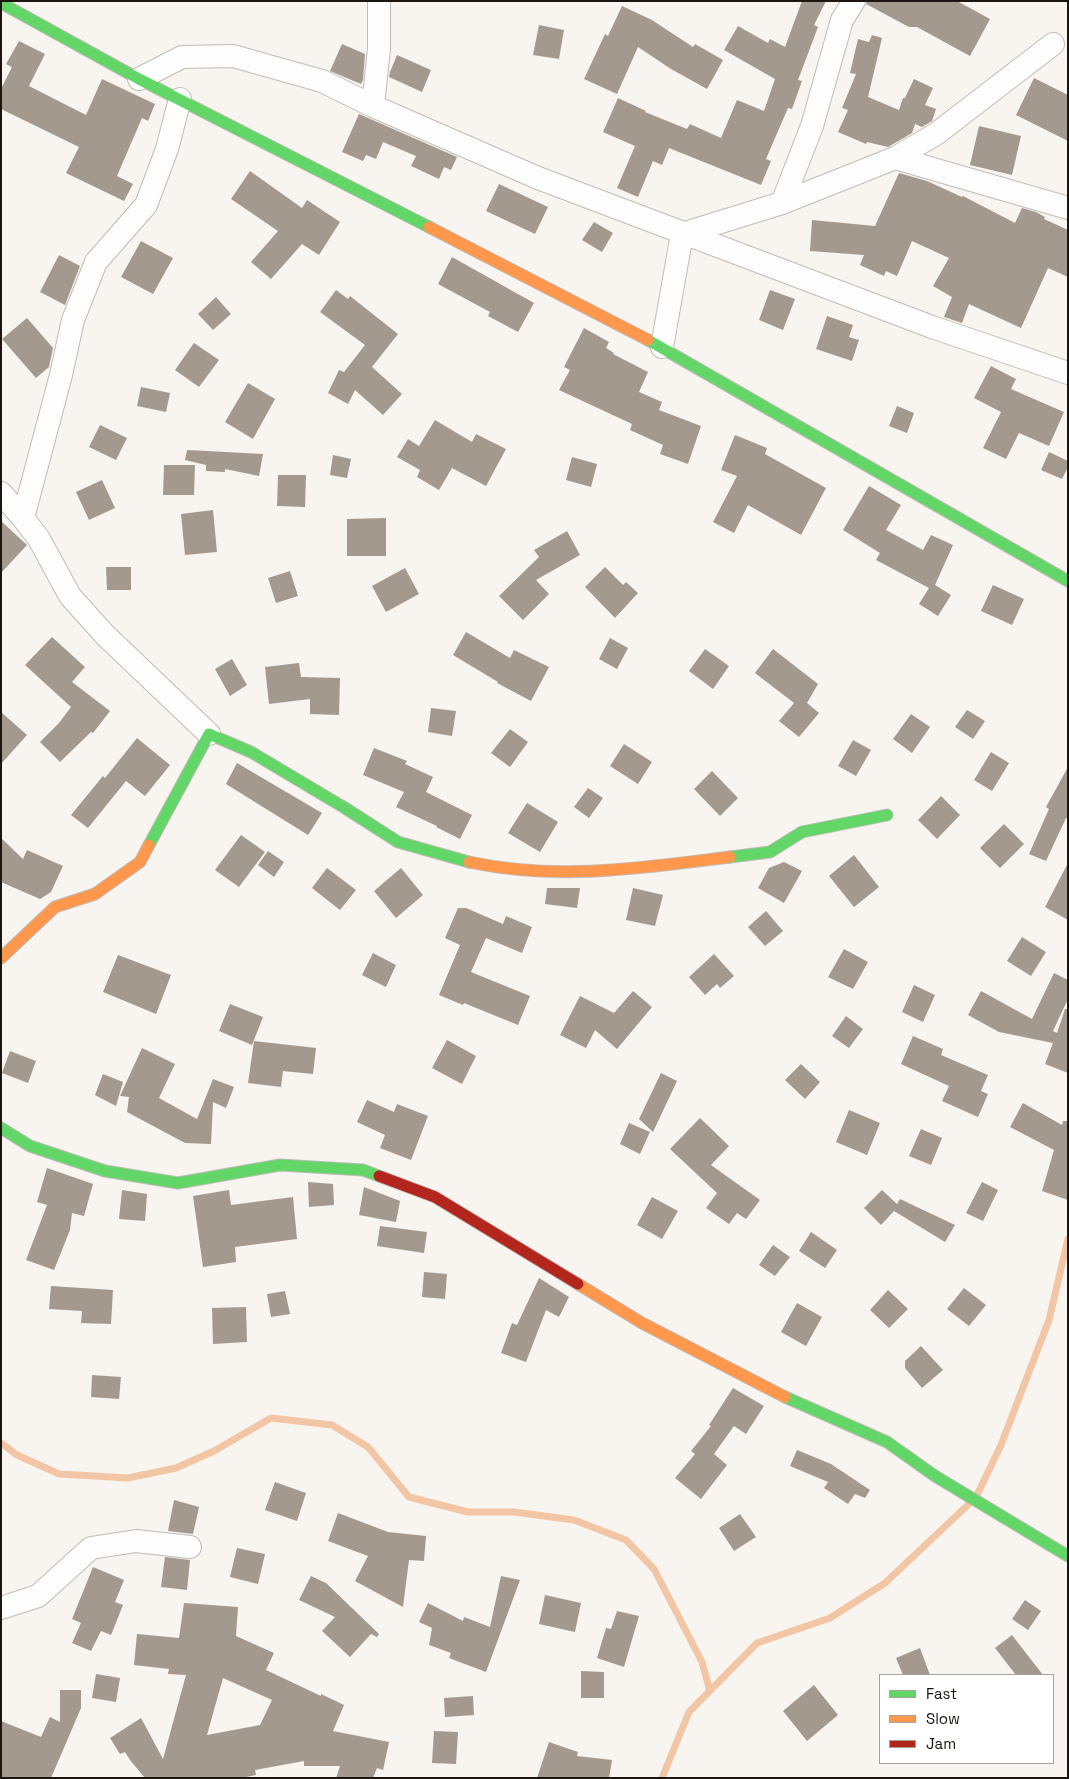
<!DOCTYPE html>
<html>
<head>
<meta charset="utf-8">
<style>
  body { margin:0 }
  #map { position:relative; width:1069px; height:1779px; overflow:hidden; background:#f8f4f0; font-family:"Space Grotesk",sans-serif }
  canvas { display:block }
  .frame { position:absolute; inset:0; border:2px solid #1c140e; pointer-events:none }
  .legend { position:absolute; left:879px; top:1674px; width:175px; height:90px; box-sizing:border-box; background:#fff; border:1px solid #a4a19f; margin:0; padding:6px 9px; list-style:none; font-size:15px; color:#1c140e }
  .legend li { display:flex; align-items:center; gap:10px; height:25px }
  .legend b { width:25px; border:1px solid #a4a19f }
</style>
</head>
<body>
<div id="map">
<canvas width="1069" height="1779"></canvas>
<div class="frame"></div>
<ul class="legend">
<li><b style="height:6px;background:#63d668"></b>Fast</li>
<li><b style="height:6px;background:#ff974d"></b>Slow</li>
<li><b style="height:6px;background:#b3261e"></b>Jam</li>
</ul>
</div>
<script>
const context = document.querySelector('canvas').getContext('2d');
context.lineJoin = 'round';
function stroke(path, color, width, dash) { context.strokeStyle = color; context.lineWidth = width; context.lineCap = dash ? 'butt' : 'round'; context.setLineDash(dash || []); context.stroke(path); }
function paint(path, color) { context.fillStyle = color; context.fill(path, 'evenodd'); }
stroke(new Path2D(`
  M1,1443l16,12 42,19 69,4 48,-10 38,-17 57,-33 61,7 36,22 41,50 59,15h46l60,8 52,20 28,29 48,93 8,29
  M977,1495l24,-50 48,-125 19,-81
  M662,1778l27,-66 68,-69 73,-25 55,-35 85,-80`), '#f2c6a4', 7);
paint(new Path2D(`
  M802,1h24l-12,24 4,2 -20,53 4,1 -10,28 -4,-1 -22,51 5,2 -10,24 -92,-37 -7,17 -9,-4 -15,36 -21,-9 18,-42 -32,-14 15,-34 28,13 -1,1 42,17 3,-5 31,14 16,-38 27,11 11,-32 -51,-29 14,-24 30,17 2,-4 15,8z
  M867,1h90l33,18 -20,37 -53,-29h-8l-43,-23z
  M622,6l30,14 41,27 2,-3 28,16 -16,29 -36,-20 -33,-22 -21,47 -33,-15 21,-45 3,2z
  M539,25l25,5 -5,29 -26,-4z
  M872,35l10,3 -14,59 31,13 4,-12h2l9,-19 19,9 -8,17 11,4 -4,12 -10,6 -7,-3 -3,9 -24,14 -21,-5 -1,2 -28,-12 10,-22 -6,-2 14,-34 -6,-1 8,-34 11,3z
  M19,41l26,13 -16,32 57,29 16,-36 53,25 -7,17 -6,-3 -25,58 16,8 -9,17 -58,-28 13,-26 -78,-38v-20l11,-22 -6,-3z
  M342,44l23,10 -2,26 -2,4 -31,-13z
  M397,55l34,15 -9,22 -33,-15 1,-5z
  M1034,78l34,17v46l-52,-26z
  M359,114l98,43 -6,13 -7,-3 -5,12 -28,-13 5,-10 -33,-14 -7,17 -10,-4 -3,6 -21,-9z
  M979,126l42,10 -9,39 -42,-10z
  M250,171l52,37 5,-8 33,22 -21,33 -17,-11 -31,35 -20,-17 27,-31 -47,-32z
  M899,173l28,8 35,16 1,-1 52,27 7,-15 14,4 9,5 -1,2 24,11v47l-20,-9 -27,60 -52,-24 -7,19 -18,-6 8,-20 -19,-11 16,-28 -37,-17 -15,35 -11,-5 -2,5 -24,-11 4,-10 -54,-4 2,-31 63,6z
  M499,184l49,23 -13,27 -49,-23z
  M594,222l19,11 -11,19 -20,-12z
  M141,241l32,17 -20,36 -32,-17z
  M59,255l21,11 -15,39 -25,-13z
  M452,257l82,46 -16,29 -30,-16 2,-4 -52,-28z
  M336,290l12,9 2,-3 48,38 -26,33 30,27 -19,21 -28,-25 -7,14 -20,-11 11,-23 5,2 21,-27 -45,-33z
  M770,290l25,9 -12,31 -24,-10z
  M216,297l15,17 -18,16 -15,-16z
  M827,316l26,9 -4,12 10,3 -7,21 -36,-12z
  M27,318l26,30 -4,19 -13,11 -34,-39z
  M584,328l25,14 -3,6 8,5 -1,1 35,18 -9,20 23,10 -3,8 42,16 -13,38 -28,-10 3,-9 -33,-15 2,-6 -73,-34 11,-20 -6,-3z
  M194,343l25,17 -20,27 -24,-17z
  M991,366l25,13 -5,10 53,23 -15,34 -30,-13 -13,26 -23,-11 18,-36 -27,-14z
  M248,383l27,16 -22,40 -28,-17z
  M141,387l29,6 -4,19 -29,-6z
  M897,406l17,7 -7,20 -18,-7z
  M435,420l37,22 4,-8 30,15 -20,37 -34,-18 -13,22 -22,-13 3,-7 -23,-13 11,-18 11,7z
  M100,425l27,13 -11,22 -27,-13z
  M735,435l32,13 -2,6 61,34 -25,47 -53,-30 -14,28 -21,-11 24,-46 -16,-6z
  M187,450l20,1 56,3 -4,22 -34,-7v3l-19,-1v-6l-21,-5z
  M1049,452l19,9v6l-6,12 -21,-9z
  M333,455l18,4 -4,19 -17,-3z
  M572,457l25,7 -6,23 -25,-7z
  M164,465h31l-1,30h-31z
  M278,475h28l-1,32 -28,-1z
  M102,480l13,28 -26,12 -13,-28z
  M869,486l32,19 -15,25 37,20 8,-15 22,10 -18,40 16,10 -13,21 -19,-12 10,-16 -53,-28 4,-7 -37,-23z
  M213,510l4,42 -32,3 -4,-41z
  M386,518v38h-39v-37z
  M1,521l26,24 -26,28z
  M567,531l13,24 -44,25 13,14 -26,26 -24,-24 40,-39 -5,-7z
  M106,567h25v23h-24z
  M605,567l18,18 3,-3 12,11 -23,25 -30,-31z
  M405,568l14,26 -33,18 -14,-26z
  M290,571l8,25 -22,7 -8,-25z
  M993,585l31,14 -12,26 -31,-14z
  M466,632l44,26 4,-8 35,17 -18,34 -34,-18 1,-1 -45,-27z
  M52,637l33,30 -13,15 38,29 -17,22 -2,-1 -31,30 -20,-20 19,-19 12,-16 -46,-42z
  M610,638l18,10 -11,21 -18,-10z
  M705,649l24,17 -16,23 -24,-18z
  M773,649l45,35 -11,19 12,10 -20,24 -20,-16 15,-18 -39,-30z
  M232,659l15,26 -17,11 -15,-27z
  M299,663l2,14 39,1 -1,37 -29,-1v-15l-41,5 -4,-37z
  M431,708l25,3 -4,25 -24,-4z
  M967,710l18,11 -12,18 -18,-12z
  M1,712l26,23 -26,29z
  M911,714l19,13 -18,26 -19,-14z
  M510,729l18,13 -18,25 -19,-14z
  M137,738l33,27 -25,31 -19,-15 -38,47 -17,-13 32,-39 2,2z
  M853,740l18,10 -15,26 -18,-10z
  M624,744l28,18 -14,22 -28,-18z
  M374,748l33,13 -2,3 28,13 -7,15 46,23 -12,24 -24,-12 1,-1 -41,-19 8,-15 -41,-17z
  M991,752l18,11 -17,28 -18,-11z
  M237,763l85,50 -14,22 -82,-51z
  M1068,767v52l-2,-1 -20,43 -17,-7 20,-45 -3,-2z
  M712,771l26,27 -18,18 -26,-27z
  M588,788l15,10 -14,20 -15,-11z
  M941,796l19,19 -23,24 -19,-19z
  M527,803l31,19 -18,30 -32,-19z
  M1004,824l20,20 -24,24 -20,-20z
  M241,835l24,17 -26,35 -24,-17z
  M1,838l22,21 4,-9 36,16 -12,26 -11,7 -39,-17z
  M268,851l16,11 -10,15 -16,-12z
  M854,855l25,32 -25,20 -25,-31z
  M784,862l18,9 -18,32 -26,-15 11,-20z
  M1068,863v57l-23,-13z
  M327,868l29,22 -16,20 -28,-22z
  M401,868l22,27 -27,23 -22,-27z
  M547,888h33l-3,20 -32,-4z
  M633,888l30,7 -8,31 -29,-6z
  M458,908h8l37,16 3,-8 26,11 -10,26 -36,-15 -15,34 59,24 -12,29 -54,-22 -1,2 -24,-10 21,-50 -15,-7z
  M766,911l17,20 -18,15 -17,-19z
  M1022,937l24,15 -15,24 -24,-15z
  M844,949l24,13 -15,27 -25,-12z
  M373,953l23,12 -10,22 -24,-12z
  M714,954l20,22 -14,12 -3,-4 -12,11 -16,-18z
  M118,955l53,20 -15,39 -53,-22z
  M1054,973l14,7v19l-15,32 4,2 8,-24h3v64l-23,-9 8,-21 -54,-11 -31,-17 13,-24 51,28z
  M914,985l21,10 -12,27 -21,-10z
  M633,991l19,16 -35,42 -22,-19 -9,18 -26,-13 20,-39 34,17z
  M230,1004l33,13 -11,28 -33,-14z
  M846,1016l17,13 -14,19 -17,-12z
  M913,1036l30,13 -2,6 47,20 -7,16 7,3 -10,23 -36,-16 7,-15 -48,-22z
  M447,1040l29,16 -14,28 -30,-16z
  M254,1041l62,7 -3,26 -30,-3 -2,16 -33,-4z
  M142,1048l33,16 -16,34 38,21 16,-40 21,8 -8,21 -13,-6 -2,42 -26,-1 -58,-31 2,-15 -9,-1z
  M10,1051l26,10 -8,22 -26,-10z
  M801,1064l19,18 -15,17 -20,-19z
  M661,1073l16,8 -24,51 -14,-13z
  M103,1074l20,8 -7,24 -21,-11z
  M367,1100l27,12 3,-8 31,12 -17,44 -31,-12 5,-13 -28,-13z
  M1023,1103l39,22 1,-4h5v79l-26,-9 12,-41 -44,-23z
  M849,1110l31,13 -13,32 -31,-13z
  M700,1118l29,28 -18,19 49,35 -14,19 -9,-6 -8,11 -23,-16 11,-15 -47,-44z
  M629,1123l21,9 -10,22 -20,-10z
  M921,1129l21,9 -11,27 -22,-9z
  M47,1168l46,16 -9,32 -12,-3 -2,17 -16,40 -28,-10 21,-55 -10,-3z
  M308,1182l25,2 1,21 -25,2z
  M982,1182l16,8 -15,31 -17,-8z
  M364,1187l36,14 -4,21 -37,-7z
  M122,1190l25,4 -2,27 -26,-2z
  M229,1190l2,15 62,-8 4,42 -62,8 1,15 -33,5 -10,-71z
  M882,1190l15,14 3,-5 55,26 -10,17 -51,-31 -13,14 -17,-17z
  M652,1197l26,14 -16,28 -25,-14z
  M380,1226l47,6 -3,21 -47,-7z
  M811,1232l26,18 -12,18 -26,-17z
  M773,1245l17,12 -15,19 -16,-11z
  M424,1272l23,2 -2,25 -23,-2z
  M539,1278l30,19 -10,20 -13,-7 -20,52 -25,-9 11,-30 5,2z
  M51,1286l62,4 -2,34 -30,-1 1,-12 -33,-2z
  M964,1288l22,17 -17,21 -22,-17z
  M888,1290l20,19 -19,19 -19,-18z
  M285,1291l5,23 -19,3 -4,-23z
  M797,1303l25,14 -16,29 -25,-14z
  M246,1307l1,35 -34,2 -1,-36z
  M921,1346l22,24 -21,18 -17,-20v-7z
  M92,1375l29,2 -2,22 -28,-2z
  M733,1388l31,18 -18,28 -12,-8 -20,28 13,11 -26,34 -26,-21 20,-24 -4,-3 20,-25 -2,-1z
  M797,1450l34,14 39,26 -5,8 -10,-4 -7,10 -24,-16 4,-6 -38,-16z
  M275,1482l31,11 -9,28 -32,-11z
  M174,1500l25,7 -6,27 -25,-3z
  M338,1513l50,19 38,4 -2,25 -15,-1 -6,47 -48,-26 13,-25 -40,-15z
  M740,1514l16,23 -22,14 -15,-23z
  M237,1548l28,6 -7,30 -28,-7z
  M165,1557l25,3 -3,30 -26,-3z
  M93,1567l31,13 -9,22 8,3 -12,30 -10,-4 -10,20 -19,-8 9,-20 -9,-4z
  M311,1576l15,7 53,51 -2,3 -6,-3 -21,23 -28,-26 13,-14 -36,-17z
  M501,1576l19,4 -34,92 -37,-14 2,-5 -22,-8 3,-17 -13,-6 9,-19 35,18 1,-4 26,10z
  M545,1595l36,8 -6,29 -36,-8z
  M1025,1600l16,11 -13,19 -16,-11z
  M184,1603l54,4 -2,29 38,17 -8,17 55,26v-2l23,11 -11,26 56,11 -6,28 -6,-2 -4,10h-37l4,-12h-36v-5l-49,9 1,5 -15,3h-96l-15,-18 -5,-8 -5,2 -10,-16 31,-20 22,41 23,-84 -18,-1 1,-5 -35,-4 3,-31 42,4zM223,1678l49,22 -12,25 -53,10z
  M617,1611l22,5 -15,51 -27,-9 9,-30 5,1z
  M1012,1635l31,40h-27l-21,-27z
  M920,1648l10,27h-27l-7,-17z
  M581,1671l23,1v26h-23z
  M96,1674l24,4 -4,24 -24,-4z
  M814,1685l24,30 -31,26 -24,-30z
  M60,1690h21v18l-30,70h-50v-57l40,16 9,-20 10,5z
  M473,1696l1,19 -29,2 -1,-19z
  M434,1731l24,1 -2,32 -24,-1z
  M549,1742l29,10 -1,4 35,4 -3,18h-72z`), '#a4998e');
const street = new Path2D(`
  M139,79l43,-22 51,-1 89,25 51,25 165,72 394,149 136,46
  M180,99l-13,50 -21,56 -50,57 -23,58 -12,55 -38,143 16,21 31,57 35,39 104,99
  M373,106l6,-57v-48
  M895,158l173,50
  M782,203l30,-77 30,-106 12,-19
  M662,347l20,-113 100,-31 113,-45 41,-24 117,-90
  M1,493l22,25
  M1,1608l37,-12 53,-48 45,-7 54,6`);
const fast = new Path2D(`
  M1,3l138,76 290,148
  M648,340l420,241
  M149,845l60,-111 42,18 94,56 53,34 71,20
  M730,857l40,-5 32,-20 85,-17
  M1,1128l29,18 75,25 73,12 102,-18 83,5 16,6
  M785,1397l102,45 48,34 133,80`);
const slow = new Path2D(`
  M429,227l219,113
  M469,862c89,19 172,6 261,-5
  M1,958l54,-51 40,-13 45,-32 9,-17
  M578,1284l64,39 143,74`);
const jam = new Path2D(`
  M379,1176l56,21 143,87`);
stroke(street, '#c0bbb6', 24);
stroke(fast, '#c0bbb6', 13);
stroke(slow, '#c0bbb6', 13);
stroke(jam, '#c0bbb6', 13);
stroke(street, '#fefdfd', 22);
stroke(fast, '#63d668', 11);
stroke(slow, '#ff974d', 11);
stroke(jam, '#b3261e', 11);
</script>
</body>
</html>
